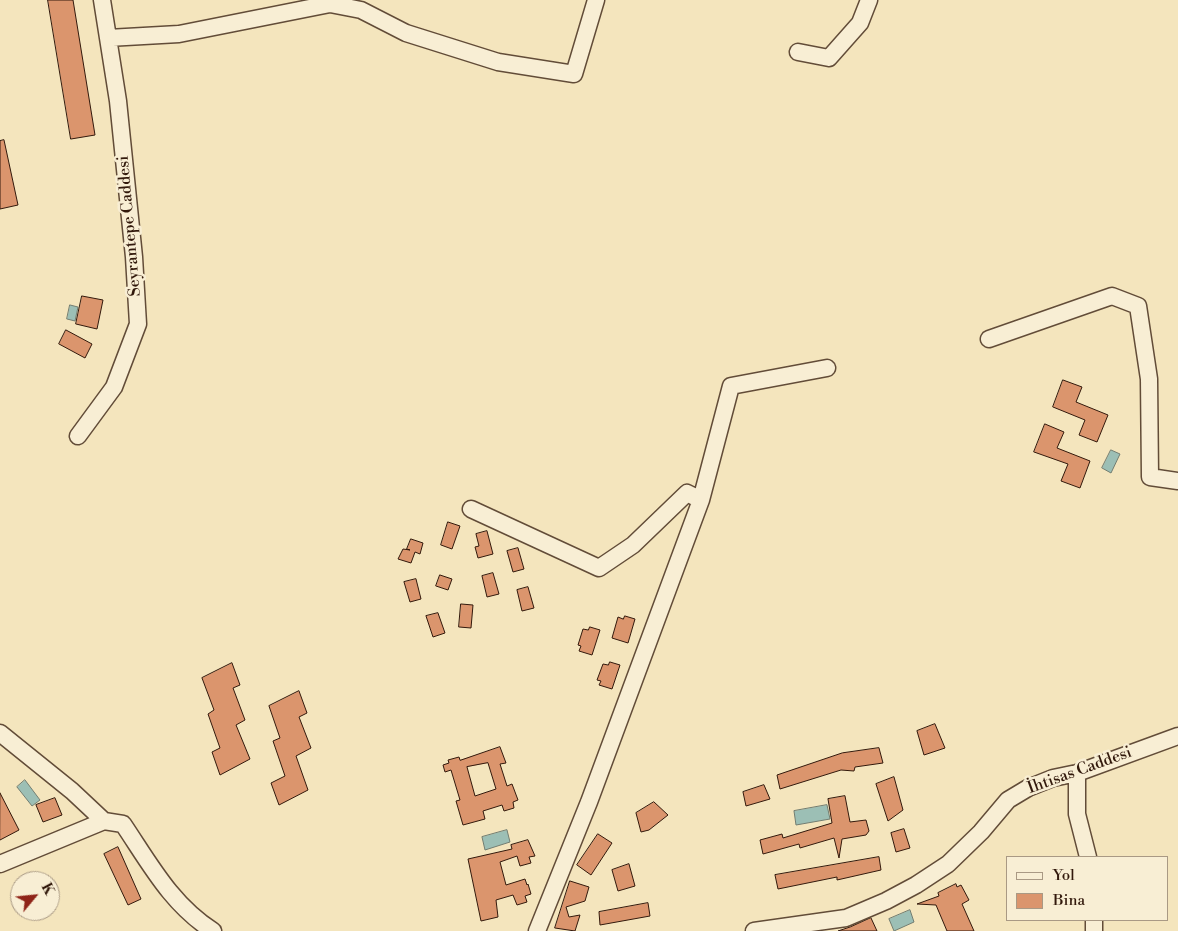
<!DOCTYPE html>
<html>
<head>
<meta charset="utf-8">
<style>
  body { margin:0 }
  #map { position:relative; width:1178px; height:931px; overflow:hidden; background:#f4e5bd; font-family:"Libre Bodoni",serif }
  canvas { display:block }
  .legend { position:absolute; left:1006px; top:856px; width:162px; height:65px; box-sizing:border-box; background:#f8eed4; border:1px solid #a99984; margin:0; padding:6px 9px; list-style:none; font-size:15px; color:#32190c }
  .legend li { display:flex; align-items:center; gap:10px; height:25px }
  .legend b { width:25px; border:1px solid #a99984 }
  .north { position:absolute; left:10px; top:871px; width:50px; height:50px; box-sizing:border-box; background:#f8eed4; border:1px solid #a99984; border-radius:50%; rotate:62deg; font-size:14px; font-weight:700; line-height:20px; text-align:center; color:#32190c }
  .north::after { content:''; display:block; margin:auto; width:18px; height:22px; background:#8f2418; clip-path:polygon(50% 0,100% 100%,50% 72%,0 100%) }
</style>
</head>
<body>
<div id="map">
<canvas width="1178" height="931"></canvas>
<ul class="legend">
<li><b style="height:6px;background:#f8eed4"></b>Yol</li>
<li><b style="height:14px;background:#db956d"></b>Bina</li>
</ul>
<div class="north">K</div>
</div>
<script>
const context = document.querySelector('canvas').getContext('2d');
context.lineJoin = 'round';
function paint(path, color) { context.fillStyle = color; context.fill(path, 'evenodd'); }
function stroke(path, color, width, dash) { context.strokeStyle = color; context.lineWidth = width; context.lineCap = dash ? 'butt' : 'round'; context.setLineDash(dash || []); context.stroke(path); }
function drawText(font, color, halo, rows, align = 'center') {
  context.font = font + ' "Libre Bodoni",serif'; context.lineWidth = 5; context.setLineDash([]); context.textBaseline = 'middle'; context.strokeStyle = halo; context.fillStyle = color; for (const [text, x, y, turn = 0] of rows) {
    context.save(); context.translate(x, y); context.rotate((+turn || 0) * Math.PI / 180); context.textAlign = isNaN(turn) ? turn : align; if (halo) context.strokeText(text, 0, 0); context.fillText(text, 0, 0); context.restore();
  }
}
const water = new Path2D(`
  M70,305l8,2 -3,14 -8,-2z
  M1111,450l9,4 -9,19 -9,-5z
  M25,780l15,20 -8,6 -15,-19z
  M827,805l3,14 -34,6 -2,-14z
  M507,830l3,12 -25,8 -3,-13z
  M910,910l4,12 -20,9 -5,-12z`);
paint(water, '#9cbfb5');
stroke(water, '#727d71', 1);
const building = new Path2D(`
  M48,0h25l22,135 -24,4z
  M4,140l14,65 -18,4v-68z
  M82,296l21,4 -6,29 -21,-5z
  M66,330l26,14 -7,14 -26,-14z
  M1063,380l19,7 -6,15 32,13 -11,27 -18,-7 6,-15 -32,-13z
  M1045,424l19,8 -7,16 33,13 -10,27 -19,-7 7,-17 -34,-12z
  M448,522l12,4 -8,23 -11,-4z
  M487,531l6,23 -15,4 -3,-11 4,-1 -3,-12z
  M411,539l12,4 -3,11 -5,-2 -4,11 -13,-4 5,-10 7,1 -3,-1z
  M518,548l6,21 -11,3 -6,-21z
  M493,573l6,21 -12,3 -5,-21z
  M440,575l12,4 -4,11 -12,-4z
  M416,579l5,20 -11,3 -6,-20z
  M528,587l6,21 -12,3 -5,-21z
  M461,604l12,1 -2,23 -12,-1z
  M438,613l7,20 -12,4 -7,-21z
  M625,616l10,3 -7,24 -16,-5 6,-21 5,2z
  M590,627l10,3 -8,25 -13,-4 2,-5 -3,-1 5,-16 5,1z
  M610,662l10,3 -8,24 -13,-4 2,-4 -4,-1 6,-16 5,1z
  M232,663l8,22 -7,3 12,32 -9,5 14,34 -30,16 -8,-23 8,-4 -12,-34 6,-4 -12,-32z
  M299,691l8,22 -8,4 12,31 -15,8 12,34 -29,15 -8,-22 14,-7 -12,-35 7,-3 -11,-32z
  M935,724l10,24 -21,7 -7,-24z
  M500,747l6,16 -6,1 7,22 5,-2 6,16 -5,2 1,6 -10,3 -2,-6 -19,6 2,8 -22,6 -7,-24 4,-1 -9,-30 -6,2 -2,-7 6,-2 -1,-3 11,-3 1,3zM488,763l8,26 -21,7 -8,-29z
  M879,748l4,15 -28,4 -1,4 -13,-1 -61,19 -3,-14 65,-22z
  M894,777l9,33 -15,11 -12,-37z
  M764,785l6,14 -24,7 -3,-14z
  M0,793l19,37 -19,10z
  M845,796l5,26 16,-2 3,11 -3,4 -24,4 -3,19 -5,-20 -34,10 -1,-4 -36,10 -3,-14 22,-6 1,4 49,-15 -4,-24z
  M55,798l7,17 -19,7 -7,-17z
  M654,802l14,13 -19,15 -8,2 -5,-19z
  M904,829l6,19 -14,4 -5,-19z
  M598,834l14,9 -21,32 -14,-10z
  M528,840l7,16 -6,1 2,6 -11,3 -3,-10 -17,6 6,23 19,-6 2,6 1,-1 3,10 -6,2 2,6 -10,3 -4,-10 -17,5 2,17 -17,4 -13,-62 44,-10 -1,-4z
  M118,847l23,52 -13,6 -24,-51z
  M879,857l2,13 -44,10v-3l-59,12 -3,-14z
  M629,864l6,22 -17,5 -6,-21z
  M570,881l19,6 -4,14 -19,6 3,10 11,-2 -5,16 -20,-3z
  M956,884l1,3 4,-2 8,15 -7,4 12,27h-27l-11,-26 -19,-1 22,-8 -1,-3z
  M648,903l2,13 -50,9 -1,-13z
  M871,918l6,13h-39l12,-4z`);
paint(building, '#db956d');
stroke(building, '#32190c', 1);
const minor = new Path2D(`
  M108,38l71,-4 151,-30 31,6 45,23 92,29 76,12 22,-74
  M798,52l31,6 31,-35 9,-23
  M989,339l123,-43 26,10 11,73 1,98 28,4
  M78,436l36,-49 24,-63 -4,-67 -16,-156 -16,-101
  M471,509l128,59 34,-23 54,-52 14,7
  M0,733l72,58 32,30
  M1077,773v41l11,43
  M0,864l104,-43 19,3c27,40 48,80 90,107
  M1094,920v11
  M537,931l52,-129 112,-302 30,-114 96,-18
  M754,931l92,-13 40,-17 30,-16 32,-21 33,-32 27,-32 20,-12 25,-10 24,-5 101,-37`);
stroke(minor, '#624c38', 19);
stroke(minor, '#f8eed4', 16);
drawText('16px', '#32190c', '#f8eed4', [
  ["Seyrantepe Caddesi",130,226,-95],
  ["İhtisas Caddesi",1080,771,-20]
]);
</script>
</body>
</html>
